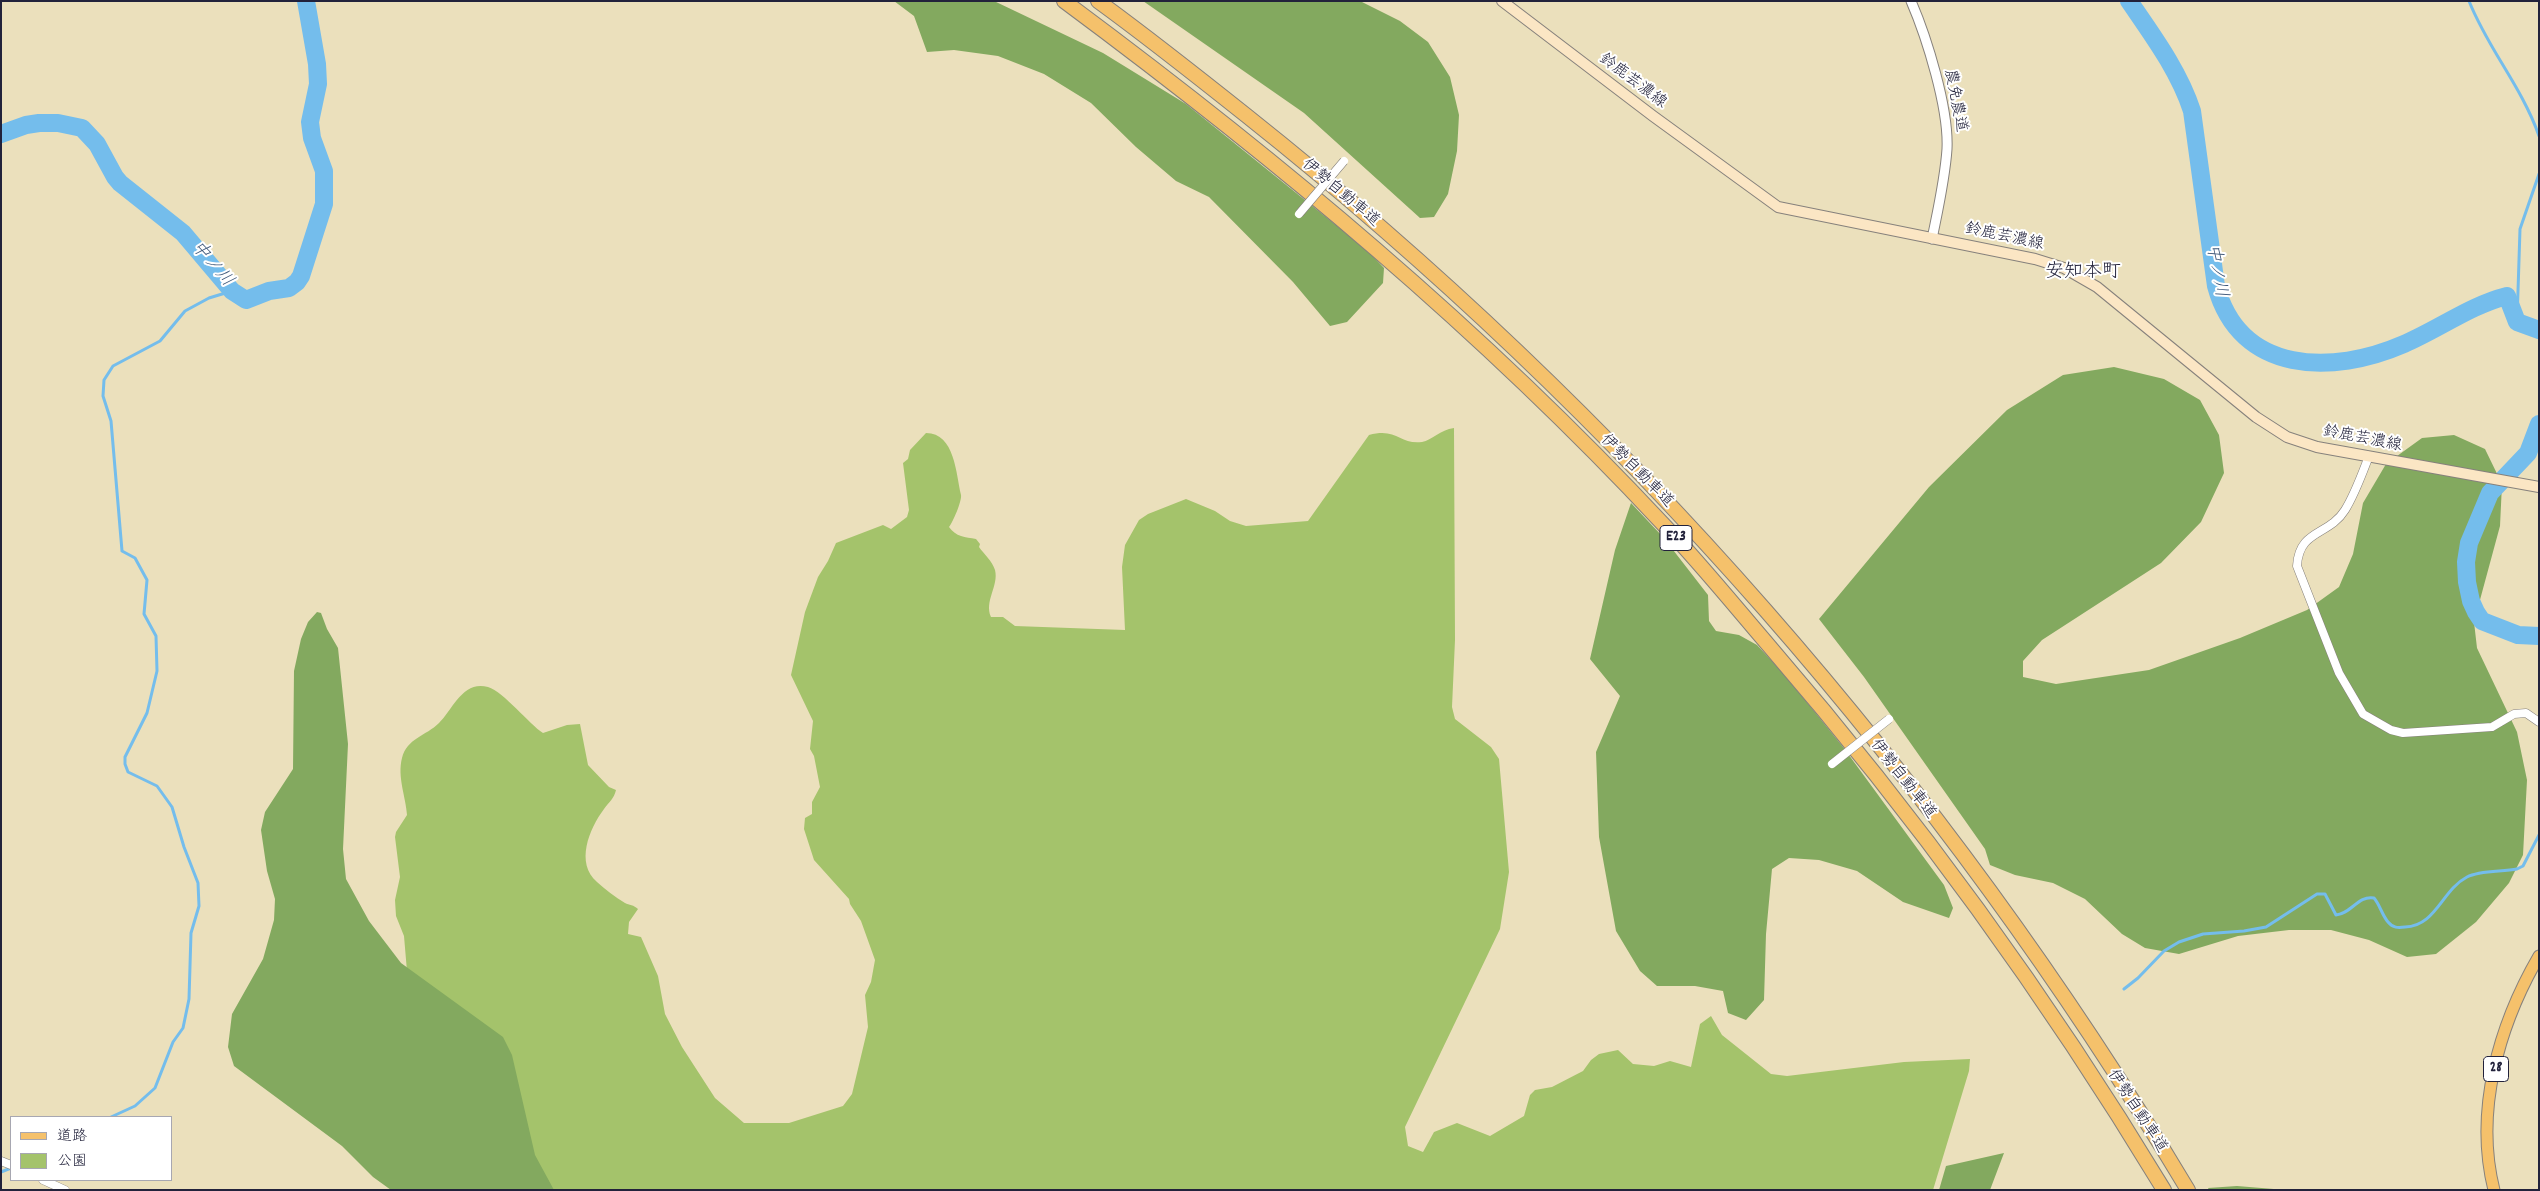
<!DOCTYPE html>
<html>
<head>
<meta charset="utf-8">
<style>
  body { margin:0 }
  #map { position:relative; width:2540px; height:1191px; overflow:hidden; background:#ebe0bc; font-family:Dekko,"Klee One",sans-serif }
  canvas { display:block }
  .frame { position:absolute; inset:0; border:2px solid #22223b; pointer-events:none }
  .legend { position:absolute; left:10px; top:1116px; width:162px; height:65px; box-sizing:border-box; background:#fff; border:1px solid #a7a7b1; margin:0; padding:6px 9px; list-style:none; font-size:15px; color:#22223b }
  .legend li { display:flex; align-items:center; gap:10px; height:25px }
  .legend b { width:25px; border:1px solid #a7a7b1 }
</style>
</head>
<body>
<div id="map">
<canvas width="2540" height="1191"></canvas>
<div class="frame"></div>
<ul class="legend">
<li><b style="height:6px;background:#f5c16b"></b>道路</li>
<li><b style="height:14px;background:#a4c36b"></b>公園</li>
</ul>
</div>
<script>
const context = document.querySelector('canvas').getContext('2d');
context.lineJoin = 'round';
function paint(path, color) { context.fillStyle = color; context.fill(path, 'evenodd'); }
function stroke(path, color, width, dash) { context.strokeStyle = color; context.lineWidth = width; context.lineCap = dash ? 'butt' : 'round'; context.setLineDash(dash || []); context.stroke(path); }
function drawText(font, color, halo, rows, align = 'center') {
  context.font = font + ' Dekko,"Klee One",sans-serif'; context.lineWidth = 4; context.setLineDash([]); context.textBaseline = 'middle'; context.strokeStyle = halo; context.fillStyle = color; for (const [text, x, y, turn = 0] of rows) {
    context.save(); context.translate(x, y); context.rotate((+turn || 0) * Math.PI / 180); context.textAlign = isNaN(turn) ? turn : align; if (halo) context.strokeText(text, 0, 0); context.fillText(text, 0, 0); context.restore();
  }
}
paint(new Path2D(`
  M1454,428l1,212 -3,67 3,12 36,28 8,12 10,113 -9,57 -95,198 3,19 15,6 11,-20 23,-9 33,13 34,-20 6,-21 5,-5 17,-3 31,-16 8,-11 8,-6 19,-4 15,14 21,2 16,-5 21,6 9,-43 11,-8 11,19 49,39 16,2 117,-14 66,-3 -1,12 -36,119h-1487l-37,-195 -5,-59 -8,-20 -1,-16 5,-23 -5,-40 1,-5 11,-17c-1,-18 -10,-38 -5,-57 5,-20 24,-22 37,-35 14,-14 24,-43 49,-36 16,5 41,37 55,46l24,-8 13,-1 8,41 21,22 7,3c-2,9 -7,12 -12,19 -15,20 -29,54 -7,73 8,7 18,15 28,21 4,2 9,2 13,6l-9,13 -1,12 13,3 17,39 7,38 17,33 33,51 29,25h45l54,-17 9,-12 16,-67 -3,-32 6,-13 4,-22 -14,-39 -11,-17 -1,-5 -35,-39 -10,-31 1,-11 7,-4v-12l8,-15 -6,-31 -4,-7 3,-28 -22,-46 14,-63 13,-35 10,-16 8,-18 47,-18 8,4 16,-12 2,-7 -6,-47 5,-4 2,-9 16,-17c29,0 30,41 35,62 1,6 -8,27 -12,32 7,10 16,10 27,12l4,5 -1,3c5,7 13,14 16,23 4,16 -11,31 -4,47h12l12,9 110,4 -3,-63 3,-22 14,-25 9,-6 38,-15 29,12 15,10 16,5 62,-5 61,-86c28,-8 31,10 53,7 10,-2 18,-12 32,-14z`), '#a4c36b');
paint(new Path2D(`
  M894,1h100l109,52 83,51 182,147 16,17 -1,15 -36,39 -17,4 -37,-44 -84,-85 -33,-16 -40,-34 -45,-44 -47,-29 -46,-18 -44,-6 -27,2 -13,-36z
  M1143,1h217l40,20 28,21 22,35 9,38 -2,36 -9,43 -14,23 -14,1 -116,-105z
  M2114,367l50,12 36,21 19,35 5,38 -23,49 -40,41 -119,77 -19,21v16l33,7 93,-14 91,-32 67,-28 32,-23 14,-33 10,-51 23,-39 36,-26 32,-3 31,14 17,35 -2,42 -26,96 3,26 40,84 10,48 -4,75 -14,28 -33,39 -40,32 -29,3 -38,-17 -38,-10h-42l-51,6 -59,18 -34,-6 -23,-14 -37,-35 -32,-16 -38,-8 -25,-10 -5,-16 -121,-172 -45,-58 110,-132 78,-77 56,-35z
  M1631,503l32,34 45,58 1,26 7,10 23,4 18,10 28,30 58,72 101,138 9,23 -4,10 -46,-16 -46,-31 -38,-11 -30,-2 -17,11 -6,65 -2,66 -18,20 -18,-7 -5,-22 -28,-5h-38l-17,-15 -24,-40 -17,-94 -3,-85 24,-56 -30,-37 25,-109z
  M317,612l4,1 6,16 11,19 10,96 -5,105 3,30 23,42 32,42 102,74 9,18 23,100 19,35h-163l-18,-13 -31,-31 -108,-80 -6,-19 4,-33 31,-55 11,-39 1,-21 -8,-28 -6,-41 4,-18 28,-43 1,-98 7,-32 7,-17z
  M2004,1153l-14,37h-51l7,-24z
  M2237,1186l49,4h-77l-1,-2z`), '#83a95f');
stroke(new Path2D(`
  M2469,1c19,48 53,86 70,135
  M2517,322l3,-93 19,-55
  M2124,989l14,-11 26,-27 15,-9 24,-8 41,-3 22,-4 51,-33h8l11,21c15,-1 22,-20 38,-17 6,7 8,17 14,24 5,6 10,6 17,5 31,-1 37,-37 62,-50 13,-7 35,-5 50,-8l6,-3 16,-31
  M111,1117l24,-11 20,-18 18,-46 10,-14 6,-29 2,-66 8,-27 -1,-23 -14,-36 -12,-40 -15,-21 -29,-14 -3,-8v-7l22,-44 10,-42 -1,-35 -12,-22 3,-34 -12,-22 -13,-7 -11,-130 -8,-25 1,-16 9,-14 47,-25 25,-30 24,-13 23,-7
  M1,1172l10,-4`), '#74bdec', 3);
stroke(new Path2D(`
  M2129,1c24,35 50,70 63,110l24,175c24,89 117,89 188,58 35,-15 67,-39 103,-48l10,26 22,8
  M1,134l25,-9 13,-2h19l24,5 15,16 18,33 5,6 63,50 49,58 14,9 23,-9 20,-3 8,-6 4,-6 23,-72v-33l-12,-33 -2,-16 8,-38 -1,-20 -11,-63
  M2539,424l-11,29 -38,40 -21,50 -3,19 1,20 4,19 5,11 6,9 36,14 21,1`), '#74bdec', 18);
const minor = new Path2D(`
  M2369,456c-7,18 -14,38 -24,54 -16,26 -46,19 -48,56l42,107 24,41 28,16 12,3 89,-6 22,-13 12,-1 13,9
  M1,1161l10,4
  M43,1180l22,10`);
const tertiary = new Path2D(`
  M1911,1c16,37 38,108 36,148 -2,30 -9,60 -15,90`);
const secondary = new Path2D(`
  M1502,1l151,115 125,91 257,52 29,9 33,19 159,130 31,20 30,10 222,40`);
const primary = new Path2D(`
  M2494,1190c-20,-79 5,-165 45,-234`);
const motorway = new Path2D(`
  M1064,1c213,158 417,328 598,522 38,40 72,82 108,124 146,169 278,351 394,543
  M1098,1c51,37 100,76 149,115 375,298 694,662 941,1074`);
stroke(minor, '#86817c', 9);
stroke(tertiary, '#86817c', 11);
stroke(secondary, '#86817c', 12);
stroke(primary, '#86817c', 13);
stroke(motorway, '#86817c', 16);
stroke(minor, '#fff', 8);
stroke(tertiary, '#fff', 9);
stroke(secondary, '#fbe6c4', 10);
stroke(primary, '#f5c16b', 11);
stroke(motorway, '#f5c16b', 14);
const minorBridge = new Path2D(`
  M1299,214l45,-53
  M1832,764l57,-45`);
stroke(minorBridge, '#86817c', 9, []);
stroke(minorBridge, '#fff', 8);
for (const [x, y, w] of [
  [1676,538,32],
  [2496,1069,25]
]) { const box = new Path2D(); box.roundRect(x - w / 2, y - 12.5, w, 25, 4); context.fillStyle = '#fff'; context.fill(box); stroke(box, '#22223b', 1); }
drawText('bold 15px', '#22223b', null, [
  ["E23",1676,538],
  ["28",2496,1069]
]);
drawText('16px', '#22223b', '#fff', [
  ["鈴鹿芸濃線",1632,82,37],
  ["農免農道",1954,101,79],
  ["伊勢自動車道",1340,194,40],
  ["鈴鹿芸濃線",2004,238,12],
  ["鈴鹿芸濃線",2362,440,11],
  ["伊勢自動車道",1636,472,45],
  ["伊勢自動車道",1902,780,52],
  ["伊勢自動車道",2136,1112,57]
]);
drawText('italic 18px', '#3f5879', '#fff', [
  ["中ノ川",211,265,49],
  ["中ノ川",2215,271,80]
]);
drawText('19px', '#22223b', '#fff', [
  ["安知本町",2083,273]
]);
</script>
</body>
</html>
